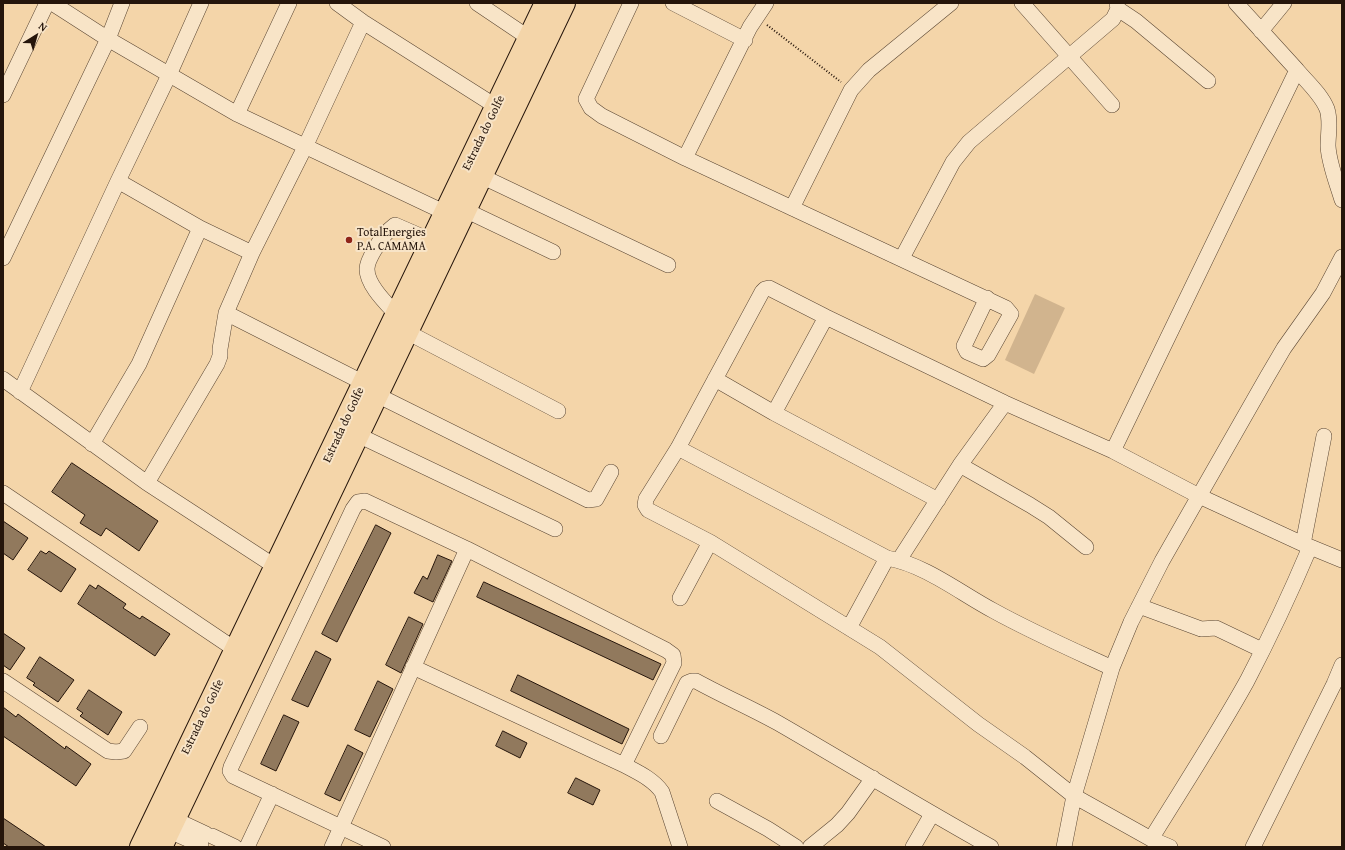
<!DOCTYPE html>
<html>
<head>
<meta charset="utf-8">
<style>
  body { margin:0 }
  #map { position:relative; width:1345px; height:850px; overflow:hidden; background:#f4d5a9; font-family:"Gentium Book Plus",serif }
  canvas { display:block }
  .frame { position:absolute; inset:0; border:4px solid #25150b; pointer-events:none }
  .north { position:absolute; left:16px; top:16px; width:40px; height:40px; -webkit-text-stroke:3px #f8e4c7; paint-order:stroke; rotate:37deg; font-size:11px; font-weight:700; line-height:16px; text-align:center; color:#25150b }
  .north::after { content:''; display:block; margin:auto; width:14px; height:18px; background:#25150b; clip-path:polygon(50% 0,100% 100%,50% 72%,0 100%) }
</style>
</head>
<body>
<div id="map">
<canvas width="1345" height="850"></canvas>
<div class="frame"></div>
<div class="north">N</div>
</div>
<script>
const context = document.querySelector('canvas').getContext('2d');
context.lineJoin = 'round';
function paint(path, color) { context.fillStyle = color; context.fill(path, 'evenodd'); }
function stroke(path, color, width, dash) { context.strokeStyle = color; context.lineWidth = width; context.lineCap = dash ? 'butt' : 'round'; context.setLineDash(dash || []); context.stroke(path); }
function drawText(font, color, halo, rows, align = 'center') {
  context.font = font + ' "Gentium Book Plus",serif'; context.lineWidth = 4; context.setLineDash([]); context.textBaseline = 'middle'; context.strokeStyle = halo; context.fillStyle = color; for (const [text, x, y, turn = 0] of rows) {
    context.save(); context.translate(x, y); context.rotate((+turn || 0) * Math.PI / 180); context.textAlign = isNaN(turn) ? turn : align; if (halo) context.strokeText(text, 0, 0); context.fillText(text, 0, 0); context.restore();
  }
}
paint(new Path2D(`
  M1035,294l30,14 -31,66 -29,-14z`), '#d1b48e');
const building = new Path2D(`
  M72,463l86,58 -19,30 -33,-23 -5,8 -21,-13 5,-8 -33,-23z
  M3,521l25,17 -15,22 -10,-7z
  M376,525l15,8 -54,109 -15,-8z
  M41,551l5,3 3,-3 27,18 -15,23 -33,-22z
  M438,555l14,6 -19,41 -19,-9 9,-17 4,3z
  M484,582l177,82 -8,16 -176,-83z
  M90,585l6,4 2,-4 28,19 -3,4 17,11 2,-3 28,18 -15,22 -77,-52z
  M409,617l14,7 -22,49 -15,-8z
  M3,633l22,15 -15,22 -7,-5z
  M316,651l15,8 -23,48 -16,-7z
  M40,657l34,23 -16,22 -25,-17 2,-2 -8,-5z
  M518,675l111,54 -7,15 -111,-53z
  M378,681l15,8 -23,48 -15,-7z
  M89,690l33,22 -14,23 -28,-19 3,-3 -6,-4z
  M3,707l13,10 2,-3 47,35 1,-3 25,18 -15,22 -73,-50z
  M284,715l15,7 -23,49 -15,-7z
  M503,731l24,12 -7,15 -24,-12z
  M348,745l15,8 -23,48 -15,-7z
  M576,778l24,12 -7,15 -25,-12z
  M3,818l43,29h-37l-6,-4z`);
paint(building, '#91795d');
stroke(building, '#25150b', 1);
const minor = new Path2D(`
  M52,3l56,36 129,75 209,99
  M337,3l26,19 134,85
  M477,3l52,35
  M631,3l-45,96 5,9 11,8 83,42 321,150 5,6 -23,41 -5,4 -16,-7 -3,-6 23,-48
  M673,3l72,37
  M1022,3l90,102
  M1118,9l18,12 72,60
  M1261,31l23,-28
  M1297,70c10,12 24,24 30,39 4,12 1,25 1,37 1,18 9,37 14,54
  M3,95l44,-92
  M237,114l52,-111
  M685,158l65,-131 16,-24
  M481,176l187,89
  M118,181l82,47 52,25
  M792,208l59,-118 18,-20 82,-67
  M465,210l88,42
  M3,258l105,-219 14,-36
  M902,258l51,-96 16,-20 144,-123 5,-10 -1,-6
  M226,313l138,70
  M396,314c-10,-11 -29,-29 -29,-45 0,-6 5,-15 8,-20 5,-9 12,-18 20,-24l37,16
  M407,332l151,79
  M3,379l144,104 129,84
  M715,379l59,34 164,87
  M20,392l98,-211 51,-106 32,-72
  M377,395l211,105 8,-1 15,-27
  M774,413l52,-96
  M358,435l197,94
  M92,444l47,-80 61,-136
  M678,448l209,110c39,7 73,35 107,53 38,21 79,39 118,57
  M1113,451l184,-381 -61,-67
  M960,465l70,40 19,12 37,30
  M147,483l70,-119 3,-8v-7l6,-36 26,-60 53,-106 58,-125
  M3,493l233,157
  M1303,544l21,-108
  M899,560l61,-95 45,-62
  M680,598l30,-56
  M1139,606l62,23 15,-1 46,22
  M849,628l38,-70
  M413,667l211,98c13,7 29,14 38,27l18,55
  M3,681l105,70 8,1 8,-1 16,-24
  M661,736l26,-53 5,-2h4c27,15 55,27 82,42 71,41 141,84 213,124
  M717,801l51,28 28,18
  M174,819l32,15
  M169,831l32,14
  M212,836l23,11
  M1151,839c32,-52 66,-104 96,-158 23,-44 44,-89 63,-134
  M247,847l25,-53
  M332,847l135,-298
  M383,847l-150,-71 -3,-5 1,-4 122,-258 5,-7 7,-1 102,48 199,101 7,5 1,8 -50,102
  M810,847l27,-22 11,-12 25,-35
  M913,847l19,-33
  M1064,847l10,-51 38,-128 19,-46 31,-61 105,-184 17,-29 39,-55 19,-36
  M1170,847l-19,-8 -77,-43 -49,-39 -47,-33 -98,-77 -170,-105 -62,-32 -3,-5 1,-6 32,-51 84,-156 3,-3 4,-1 57,29 179,86 108,48 86,45 104,48 39,16
  M1253,847l81,-163 8,-19`);
const highway = new Path2D(`
  M141,847l405,-844
  M161,847l403,-844`);
stroke(minor, '#594532', 16);
stroke(highway, '#25150b', 24);
stroke(new Path2D(`
  M767,25l74,57`), '#25150b', 2, [1, 2]);
stroke(minor, '#f8e4c7', 15);
stroke(highway, '#f4d5a9', 22);
for (const [x, y, r, color] of [
  [349,240,4,"#8f2418"]
]) { const dot = new Path2D(); dot.arc(x, y, r, 0, 2 * Math.PI); context.fillStyle = color; context.fill(dot); stroke(dot, '#f8e4c7', 1.5); }
drawText('12px', '#25150b', '#f8e4c7', [
  ["Estrada do Golfe",484,133,-64],
  ["Estrada do Golfe",344,425,-65],
  ["Estrada do Golfe",203,717,-64]
]);
drawText('12px', '#25150b', '#f8e4c7', [
  ["TotalEnergies",357,233],
  ["P.A. CAMAMA",357,247]
], 'left');
</script>
</body>
</html>
